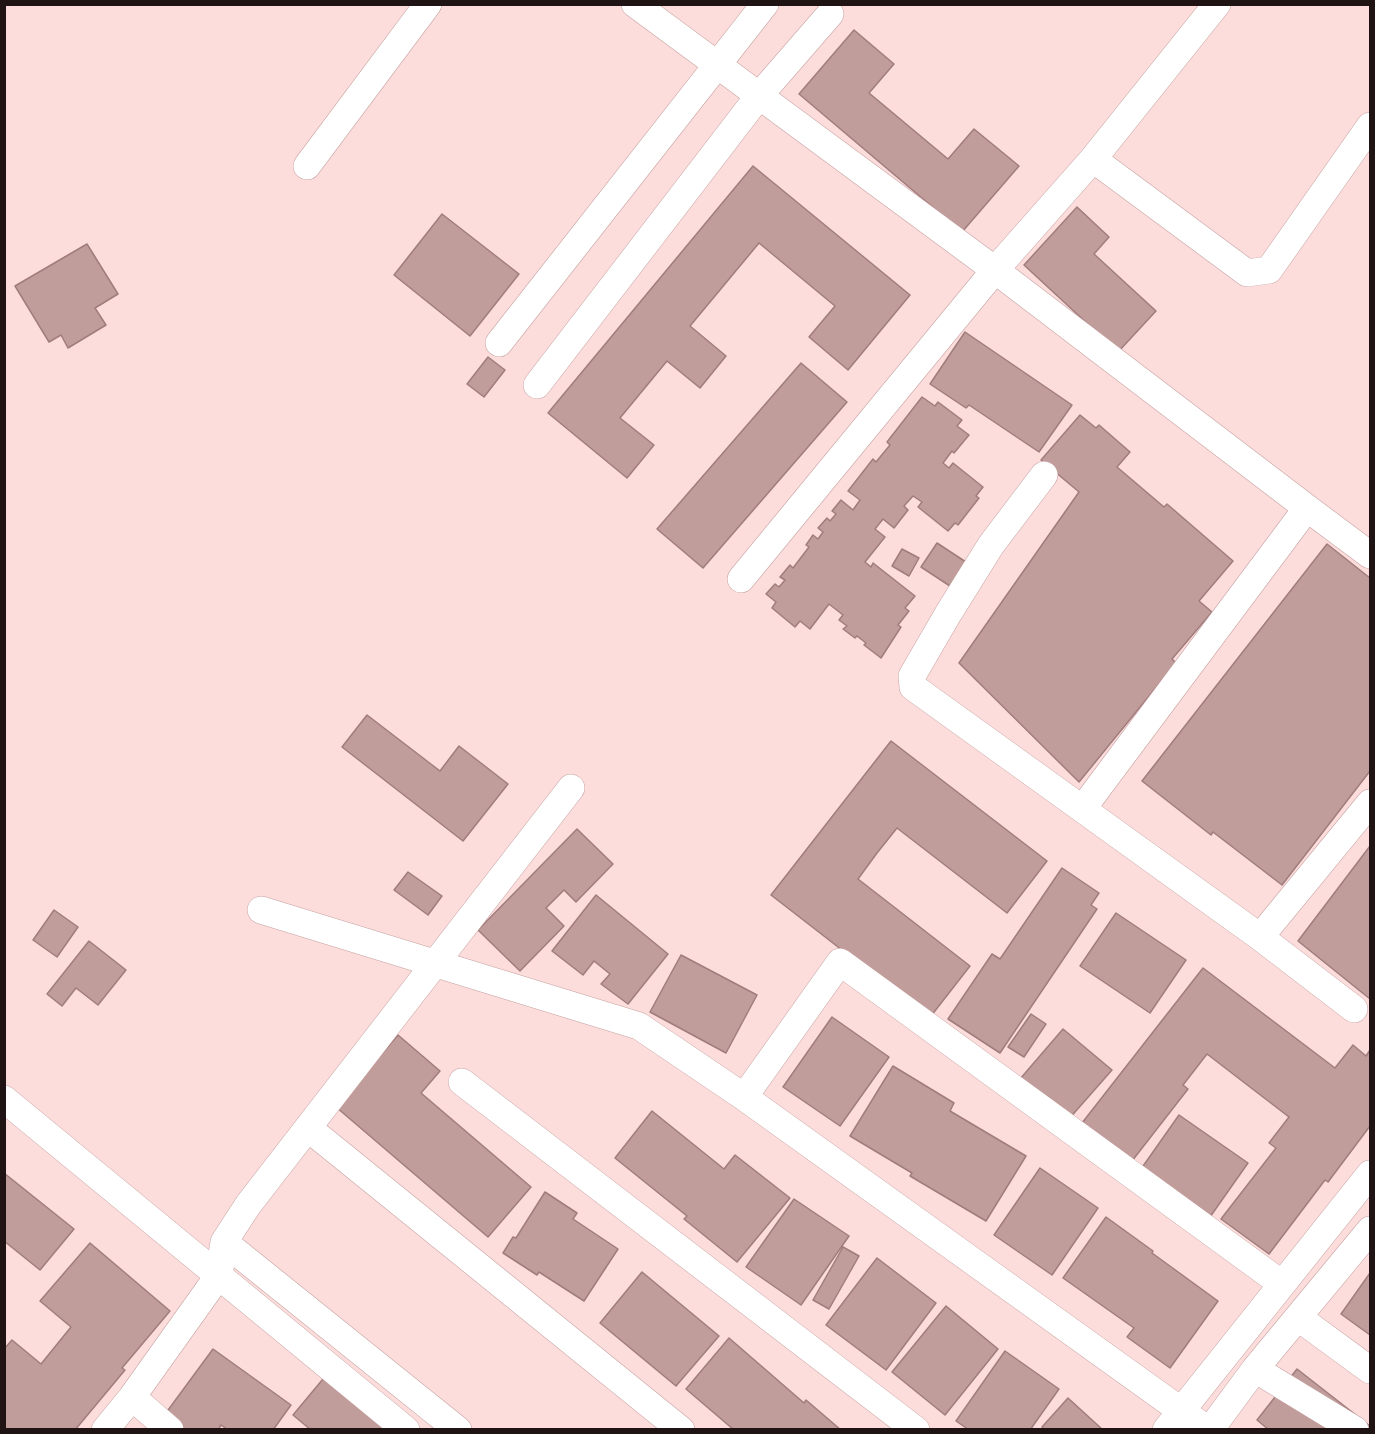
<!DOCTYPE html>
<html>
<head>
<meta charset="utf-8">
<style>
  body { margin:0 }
  #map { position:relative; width:1375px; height:1434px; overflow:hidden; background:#fcdddc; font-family:"PT Sans",sans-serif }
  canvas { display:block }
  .frame { position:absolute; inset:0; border:6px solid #201313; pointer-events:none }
</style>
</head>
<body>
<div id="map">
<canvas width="1375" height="1434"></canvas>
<div class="frame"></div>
</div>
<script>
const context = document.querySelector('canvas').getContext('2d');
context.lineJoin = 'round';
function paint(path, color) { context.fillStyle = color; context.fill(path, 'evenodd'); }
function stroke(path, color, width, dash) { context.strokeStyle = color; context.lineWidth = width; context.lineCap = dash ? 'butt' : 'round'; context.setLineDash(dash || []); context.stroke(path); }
const building = new Path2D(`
  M854,30l40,34 -25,29 79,66 26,-30 45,37 -57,66 -163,-138z
  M753,166l157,129 -62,75 -39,-33 26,-31 -76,-63 -69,83 36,30 -26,32 -33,-27 -47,57 34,27 -27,33 -79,-65z
  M1077,207l32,30 -15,17 62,57 -38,41 -94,-87z
  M442,214l77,60 -49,62 -76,-61z
  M87,244l31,50 -23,14 11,17 -38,23 -7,-13 -12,7 -34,-56z
  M965,332l107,73 -33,47 -70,-47 -3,3 -36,-24z
  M488,357l17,13 -21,27 -17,-13z
  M801,363l46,39 -144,166 -46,-39z
  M922,397l13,9 3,-4 24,18 -5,6 12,9 -15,18 -2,-2 -9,12 6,5 4,-5 30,24 -7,9 3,2 -21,27 -3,-2 -7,8 -30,-24 4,-5 -9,-6 -9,10 4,4 -14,18 -11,-9 -8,10 10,8 -20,25 6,5 2,-4 42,33 -10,12 4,3 -11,14 3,2 -20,31 -17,-13 2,-2 -9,-7 -2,2 -12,-9 4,-3 -8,-6 4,-5 -14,-11 -19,25 -10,-8 -5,6 -23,-19 4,-6 -10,-8 9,-10 4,3 6,-7 -5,-3 10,-12 3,3 16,-21 -3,-2 7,-10 5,4 5,-7 -5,-4 9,-10 3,3 6,-7 -4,-3 9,-11 12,10 7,-10 -12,-9 25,-32 3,3 14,-17 -3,-3z
  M1080,415l16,13 3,-3 31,27 -13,15 47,40 3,-3 66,57 -34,40 13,11 -40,47 4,4 -97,119 -120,-119 120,-171 -38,-32z
  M937,543l35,23 -16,24 -35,-23z
  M1327,544l43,34v193l-88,114 -69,-53 -2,3 -69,-54z
  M902,549l17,9 -10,18 -17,-10z
  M367,715l73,56 19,-25 49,38 -45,57 -121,-94z
  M891,741l156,120 -40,52 -110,-85 -20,25 -19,26 112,87 -39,50 -53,-38 -107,-83z
  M577,829l36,35 -37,38 -12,-12 -18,18 18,18 -44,45 -42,-41z
  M1370,846v153l-72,-58z
  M1062,868l37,25 -8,12 6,4 -97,144 -52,-34 44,-65 8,5z
  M408,872l34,24 -14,19 -34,-25z
  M596,895l72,59 -40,50 -27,-20 9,-10 -16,-13 -11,14 -31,-24z
  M54,910l24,17 -21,30 -24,-17z
  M1116,913l70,47 -36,53 -70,-47z
  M89,941l37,29 -28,35 -22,-17 -14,18 -15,-12z
  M681,955l76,40 -31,58 -76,-41z
  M1203,968l132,100 18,-23 13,11 4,-6v76l-42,56 -3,-2 -56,74 -48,-35 55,-71 -7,-5 20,-26 -82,-63 -24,31 5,4 -56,72 -50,-38z
  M1031,1014l15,10 -22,33 -16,-10z
  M832,1017l57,40 -49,69 -57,-39z
  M1063,1029l49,41 -44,50 -48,-41z
  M398,1035l42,36 -19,22 110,94 -43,50 -152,-130z
  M893,1066l61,37 -4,8 76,45 -40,65 -76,-45 2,-3 -62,-37z
  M652,1111l72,58 11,-14 55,43 -53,64 -53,-43 3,-3 -72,-58z
  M1179,1115l69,48 -38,54 -69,-48z
  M1040,1168l58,40 -46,67 -58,-40z
  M4,1173l70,56 -34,41 -36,-29z
  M545,1192l32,21 -4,6 45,30 -34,52 -45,-29 -2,3 -34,-22 10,-16 3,1z
  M794,1199l55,37 -48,69 -55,-38z
  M1106,1217l47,34 -1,2 66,48 -48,67 -43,-31 7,-9 -71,-50z
  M90,1243l80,68 -48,57 3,2 -50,60h-71v-81l8,-9 29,24 30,-37 -31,-26z
  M843,1247l16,9 -30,53 -16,-9z
  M877,1258l59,45 -50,67 -60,-45z
  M642,1272l77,64 -43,50 -76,-63z
  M1370,1273v62l-29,-21z
  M946,1306l52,43 -53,66 -53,-43z
  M729,1338l75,65 2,-3 35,30h-107l-48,-41z
  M213,1349l78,56 -18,25h-45l-7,-5 -3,5h-46l-12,-9z
  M1005,1351l54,38 -29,41h-61l-13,-9z
  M1297,1369l73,57v4h-101l-12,-10z
  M328,1373l68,57h-85l-18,-15z
  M1068,1398l35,32h-58l-3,-3z`);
paint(building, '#c09c9b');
stroke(building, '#a07d7c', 1.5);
const minor = new Path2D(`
  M635,4l360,266 312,238 -224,300
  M1093,159l154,114 22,-3 101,-144
  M307,166l121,-162
  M499,343l266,-339
  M537,385l221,-288 72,-83
  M1044,475l-53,70 -43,69 -36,62 1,11 347,250 94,72
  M1307,508l63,47
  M741,579l254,-309 98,-111 124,-155
  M261,910l378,116 105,71 464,333
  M1260,937l110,-134
  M462,1082l454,348
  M744,1097l96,-135 442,322
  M4,1099l402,331
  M308,1128l373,302
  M224,1242l234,188
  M1299,1318l71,52
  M1255,1369l100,61
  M132,1397l38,33
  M105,1430l27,-33 87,-122 5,-33 24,-37 323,-417
  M1166,1430l204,-256
  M1210,1430l45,-61 115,-139`);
stroke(minor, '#c6a2a1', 28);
stroke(minor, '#fff', 27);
</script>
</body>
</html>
